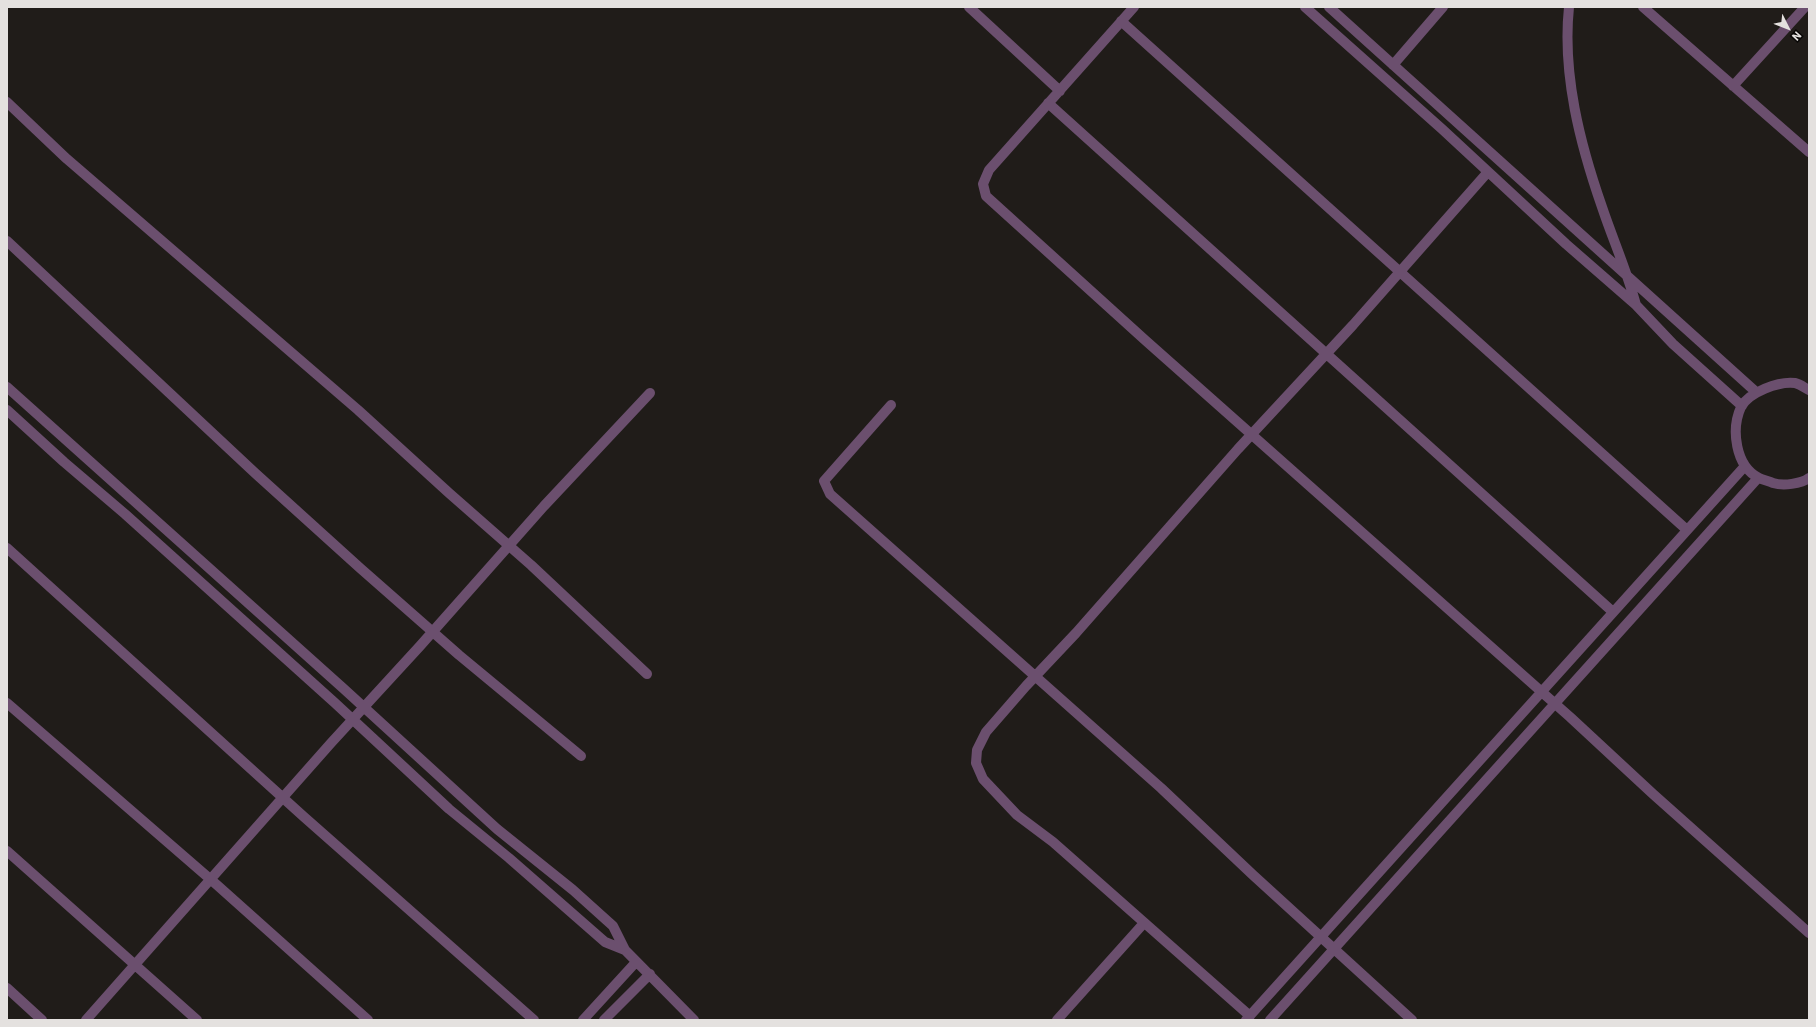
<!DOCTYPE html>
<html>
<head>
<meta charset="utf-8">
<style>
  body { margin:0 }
  #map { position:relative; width:1816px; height:1027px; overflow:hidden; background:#201c19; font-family:"IBM Plex Sans",sans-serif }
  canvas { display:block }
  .frame { position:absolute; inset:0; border:8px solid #e4e1df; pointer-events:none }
  .north { position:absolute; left:1768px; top:8px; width:40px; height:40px; -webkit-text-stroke:3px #090706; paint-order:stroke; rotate:132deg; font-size:11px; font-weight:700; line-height:16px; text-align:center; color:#e4e1df }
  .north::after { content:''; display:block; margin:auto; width:14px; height:18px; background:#e4e1df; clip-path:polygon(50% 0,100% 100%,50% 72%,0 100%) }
</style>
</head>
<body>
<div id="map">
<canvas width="1816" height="1027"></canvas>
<div class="frame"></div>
<div class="north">N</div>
</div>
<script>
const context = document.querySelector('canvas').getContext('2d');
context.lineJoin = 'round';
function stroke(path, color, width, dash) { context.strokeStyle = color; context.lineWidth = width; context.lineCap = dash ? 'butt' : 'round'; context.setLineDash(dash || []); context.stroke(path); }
stroke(new Path2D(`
  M969,7l91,84
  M1134,7l-145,163 -6,14 3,12 159,144 425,377 83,77 156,139
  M1305,7l137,122 124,115 70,61 37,39 69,62
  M1329,7l427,385
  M1569,7c-7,67 11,137 33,200 11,33 25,64 34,98
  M1643,7l166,145
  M1121,21l566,509
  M1393,65l50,-58
  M1733,86l72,-79
  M7,102l60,57 291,251 91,83 82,72 116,109
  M1048,103l565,509
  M7,241l248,232 105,95 99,87 122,101
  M7,387l337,302 153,140 76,61 40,36 12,24 69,70
  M1809,390c-4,-2 -9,-6 -14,-7 -16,-2 -46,9 -54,24 -10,22 -6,59 18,71 4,2 10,3 14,5 10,3 28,1 36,-5
  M891,405l-67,76 6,13 331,294 92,87 159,145
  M7,410l57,52 61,52 210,189 114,106 60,49 96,84 20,8
  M7,548l296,268 231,204
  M7,703l210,182 151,135
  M7,851l190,169
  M7,988l35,32
  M1250,1016l-197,-174 -36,-27 -34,-36 -7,-16 1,-13 9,-18 40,-46 50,-53 162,-184 115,-124 134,-152
  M86,1020l245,-277 89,-97 124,-140 106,-113
  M583,1020l53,-58
  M604,1020l46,-46
  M1057,1020l87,-97
  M1246,1020l499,-554
  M1270,1020l488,-542`), '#6b4f6e', 10);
</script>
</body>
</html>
